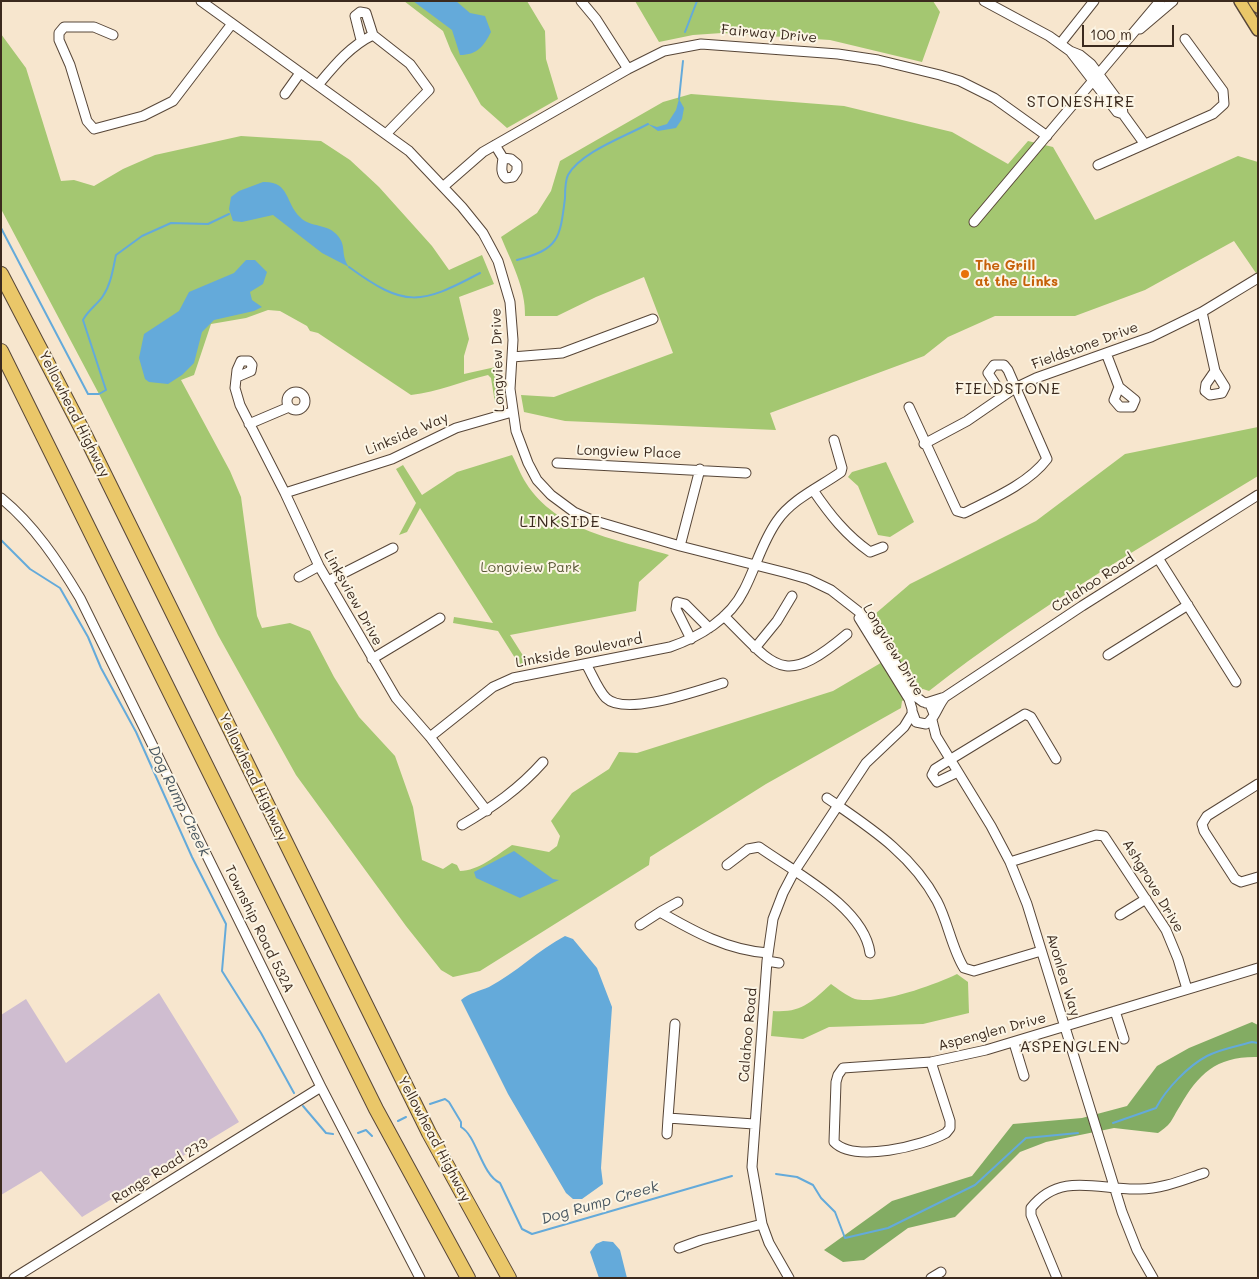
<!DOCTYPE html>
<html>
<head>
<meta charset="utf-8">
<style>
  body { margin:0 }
  #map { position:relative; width:1259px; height:1279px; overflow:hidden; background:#f7e6ce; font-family:Mali,sans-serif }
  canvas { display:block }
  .frame { position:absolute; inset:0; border:2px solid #3b2a1e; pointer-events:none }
  .scale { position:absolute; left:1082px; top:25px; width:92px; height:22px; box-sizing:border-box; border:2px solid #3b2a1e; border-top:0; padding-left:6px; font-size:15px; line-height:18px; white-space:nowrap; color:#3b2a1e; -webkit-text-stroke:4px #fcf5e5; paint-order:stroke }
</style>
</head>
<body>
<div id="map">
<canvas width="1259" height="1279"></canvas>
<div class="frame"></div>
<div class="scale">100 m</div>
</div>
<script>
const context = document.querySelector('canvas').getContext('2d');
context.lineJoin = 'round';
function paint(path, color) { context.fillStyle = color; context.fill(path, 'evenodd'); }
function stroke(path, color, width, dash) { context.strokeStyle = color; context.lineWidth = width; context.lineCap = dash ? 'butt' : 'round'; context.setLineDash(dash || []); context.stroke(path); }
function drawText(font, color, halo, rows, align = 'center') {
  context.font = font + ' Mali,sans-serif'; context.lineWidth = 4; context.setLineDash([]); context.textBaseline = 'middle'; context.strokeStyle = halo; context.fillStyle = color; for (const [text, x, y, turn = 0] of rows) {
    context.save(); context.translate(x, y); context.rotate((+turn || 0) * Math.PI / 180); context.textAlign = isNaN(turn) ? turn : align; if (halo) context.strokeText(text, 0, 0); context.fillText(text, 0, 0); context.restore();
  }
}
paint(new Path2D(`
  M159,993l80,129 -157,95 -41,-46 -40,24v-180l25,-16 40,64z`), '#cfbdd0');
paint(new Path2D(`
  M404,1h123l18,30 1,28 12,40 -51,29 -26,-23 -30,-54 -8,-20z
  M635,1h298l7,11 -18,50 -92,-22 -108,-7 -29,2 -34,7z
  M1,34l25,34 35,113 13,-1 20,6 29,-17 32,-14 86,-19 80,5 29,19 29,27 53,59 17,24 33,-15 12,29 -35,13 10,42 -5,17v18l36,-8 1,36 -6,1 -4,-25 -3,-3c-26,6 -50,17 -77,20l-93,-62 -8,-2 -3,-5 -27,-15 -12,-1 -22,8 -35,6 -17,51 -13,5 49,91 11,26 16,119 5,12 28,-5 20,8 24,46 25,40 36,39 18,51 9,53 21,9 9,-6 5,2 3,6c18,0 37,-16 52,-26l37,7 8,-6 3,-10 -9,-15 21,-28 37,-24 10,-17 18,1 196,-62 46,-27 18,-14 -22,-36 35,-30 126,-63 89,-67 133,-27v49c-112,68 -226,134 -329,215l-6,-2 -21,12 -1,7 -135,76 -116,73 -1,8 -169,106 -27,6 -12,-7 -35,-44 -110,-151 -78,-140 -119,-241 -98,-185z
  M691,94l153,12 108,26 56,32 20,-23 25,6 42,73 143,-64 20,6v114l-24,-35 -89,49 -70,26h-80l-47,21 -24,19 -154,57 6,17 -211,-9 -41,-9 -3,-17 33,2 119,-44 -29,-76 -48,20 -39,19h-32c1,-27 -14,-55 -24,-79l36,-24 14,-22 9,-30 103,-59z
  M512,455c5,9 8,19 14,28 30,48 93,57 143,72l-30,27 -3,29 -126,24 19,30 -9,1 -22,-35 -45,-8 1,-6 39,6 -73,-115 -13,24 -8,3 17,-32 -20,-34 7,-4 19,30 35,-23z
  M886,462l28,60 -24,15 -12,-2 -20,-49 -10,-9 4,-5z
  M957,974l11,8 1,31 -46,11 -94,3 -26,12 -32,-3 2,-25c29,2 38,-9 58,-27 7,5 16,12 24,15 25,6 79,-14 102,-25z`), '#a4c771');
paint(new Path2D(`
  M1252,1022l6,3v32c-41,-1 -59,16 -78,49 -9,14 -7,17 -22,27l-44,-5 -68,14 -26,10 -65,65 -47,11 -44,32 -21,2 -19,-12 68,-49 80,-25 41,-52 69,-6 45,-12 30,-40 32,-18z`), '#83ac63');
paint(new Path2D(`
  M413,1h43l14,12 15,3 6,16c-7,14 -14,23 -31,23l-8,-25z
  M679,99l5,9 -2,11 -6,9 -18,3 -10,-7 9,3 10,-3 9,-14z
  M263,182c27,-1 22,21 37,35 10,11 28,6 38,19 9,11 2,18 11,31l-27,-14 -49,-38 -31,7 -9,-1 -4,-12 2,-12 8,-6z
  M246,260h9l12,12 -4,12 -13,8 2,8 10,7 -8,4 -40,9 -12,12 -8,31 -12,12 -14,9 -19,-2 -4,-3 -6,-21 5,-24 35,-23 10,-19 45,-19z
  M514,851l39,28 6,1 -39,18 -44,-20 -2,-6z
  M565,936l8,3 24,29 15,39 -11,161 2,16 -21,15h-9l-7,-6 -58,-99 -47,-94c9,-7 18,-9 28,-13 27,-14 49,-37 76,-51z
  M603,1241l10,1 7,8 7,28h-28l-9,-26 6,-8z`), '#64aada');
stroke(new Path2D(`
  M685,32l12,-31
  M679,99l4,-38
  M1,228l87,166h11l7,-4 -23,-70c5,-10 14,-15 20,-24 8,-12 10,-27 13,-41l26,-19 29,-13 37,1 21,-10
  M517,260c42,-11 43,-21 48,-62 0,-7 0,-17 3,-23 13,-23 56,-38 80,-51
  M349,267c56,41 71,38 131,6
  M1,540l29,29 30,19 28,49 13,31 35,64 56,125 34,67 -4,47 39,62 33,60
  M430,1104l15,-5 4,3 12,20v5c16,9 20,47 39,56l22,46 10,5 200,-58
  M303,1106l23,27 7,1
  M398,1121l8,-4
  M1113,1123l43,-15c10,-19 32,-42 51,-52 13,-7 31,-10 45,-14l6,1
  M358,1133l8,-3 6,6
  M776,1174l21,3 16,8 8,13 14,14 10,26 43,-10 87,-43 51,-47 52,-5`), '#64aada', 2);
const minor = new Path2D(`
  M201,1l208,150 53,56 21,26 15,28 12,41 3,38 -3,49 6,42 12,32 9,17 14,15 23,17 18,8 88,26 107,27 21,6 23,11 32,25 11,13 41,68 8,6
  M581,1l15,18 32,50
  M984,1l65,35 21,15 10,4 11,9 31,42 1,8 21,29
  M1140,29l33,-28
  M113,35l-19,-8h-30l-5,6v7l11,25 17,56 7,8 49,-13 30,-15 58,-76
  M373,35l37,29 19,26 -43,44
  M361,40l-6,-24 5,-4 6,1 7,22
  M1060,44l34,-43
  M1070,51l47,61 6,2
  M318,85c16,-19 32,-39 55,-50
  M285,94l15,-21
  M495,145l8,13c-1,8 -3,15 3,20l7,-1 4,-6v-7l-6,-5 -8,-1
  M1098,165l115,-51 11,-10 -1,-13 -38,-52
  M444,186l39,-34 145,-83 36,-18 37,-7 137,10 40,6 62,15 20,6 34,17 53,38
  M974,222l186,-221
  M1202,312l13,59 10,16 -3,6 -12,2 -5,-4 1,-7 9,-13
  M1106,353l13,34 16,13 -3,7h-12l-6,-7 5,-13
  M512,357l50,-4 91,-34
  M237,377l14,-6 1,-6 -3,-4h-8l-4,9 -2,18 5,17 45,88 34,73 77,132 34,39 57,74
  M287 401a9 9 0 1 1 18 0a9 9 0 1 1-18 0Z
  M909,407l48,104 7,2c28,-14 64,-29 83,-54l-39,-89 -4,-5h-10l-6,8 15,23
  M249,424l40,-17
  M924,444l43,-23 48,-33 21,-10 115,-41 51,-25 56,-34
  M557,463l189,10
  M813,490c17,25 33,45 57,62l13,-5
  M285,493l107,-34 64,-31 56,-16
  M1,498c33,27 57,63 79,100l241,489 99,191
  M680,546l20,-77
  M1158,558l78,124
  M299,577l20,-11
  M328,581l65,-33
  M724,616c52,52 59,72 123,18
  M859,618l50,81 3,10
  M691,639l-15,-30 1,-7 8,2 24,24
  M755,648l22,-27 15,-25
  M1108,655l80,-50
  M372,659l68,-41
  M586,664c6,10 12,26 20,34 20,19 93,-8 117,-15
  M923,702l7,2 4,10
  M926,703l19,-6 137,-91 176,-111
  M912,711l4,11 10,2c9,-5 12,-19 19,-27
  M932,720l4,16 55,90 19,36 17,42 95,308 15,38 16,28
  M430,737l63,-50 20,-9 157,-31c29,-10 60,-28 74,-57 12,-23 18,-48 33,-69 15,-22 43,-34 64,-49l1,-4 -8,-28
  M958,772l-21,10 -5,-7 3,-6 8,-5 82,-50 6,3 25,42
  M1258,784l-51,32 -5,8 2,7 31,48 6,3 17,-5
  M827,798c42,29 85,56 110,103 11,21 15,48 27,67l10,3 67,-20
  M462,825c31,-18 57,-36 81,-63
  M1010,862l86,-27 8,1 62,94 12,29 9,30
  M727,865l21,-16 11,-2c35,25 105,60 111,106
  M660,912l18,-10
  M1120,915l26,-16
  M640,925l20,-13c35,20 67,38 108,41
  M767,961l12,2
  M1115,1011l9,28
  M675,1024l-7,94 86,6
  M1014,1043l10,33
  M931,1062l19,59v7l-4,5c-23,13 -92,30 -112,9l2,-60 2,-7 5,-7 88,-6 55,-12 272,-82
  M667,1134l1,-16
  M679,1248l22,-8 61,-16
  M14,1278l307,-191
  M789,1278l-20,-35 -7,-19 -10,-57 15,-206 6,-42 10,-26 11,-21 72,-109 38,-36 8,-13
  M931,1278l10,-6
  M1057,1278l-26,-63v-7c30,-38 70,-17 109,-19 22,0 43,-9 64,-16`);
const major = new Path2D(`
  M1240,1l18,29
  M1254,1l4,6`);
const highway = new Path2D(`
  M1,274l86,165 342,694 80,145
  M1,351l375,758 92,169`);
stroke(minor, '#574638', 11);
stroke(major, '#574638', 14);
stroke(highway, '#574638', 16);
stroke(minor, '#fff', 9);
stroke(major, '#eac769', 11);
stroke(highway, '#eac769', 14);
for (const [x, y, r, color] of [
  [965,274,5,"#e8710a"]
]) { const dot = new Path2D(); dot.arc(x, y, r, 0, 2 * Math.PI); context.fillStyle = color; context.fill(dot); stroke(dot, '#fcf5e5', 2); }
drawText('14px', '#3b2a1e', '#fcf5e5', [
  ["Fairway Drive",769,34,5],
  ["Fieldstone Drive",1085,346,-20],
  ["Longview Drive",498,360,-92],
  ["Yellowhead Highway",74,414,63],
  ["Linkside Way",407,434,-23],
  ["Longview Place",629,452,2],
  ["Calahoo Road",1093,583,-33],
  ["Linksview Drive",353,598,61],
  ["Longview Drive",893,650,59],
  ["Linkside Boulevard",579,651,-11],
  ["Yellowhead Highway",253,777,64],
  ["Ashgrove Drive",1153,886,59],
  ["Township Road 532A",259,929,64],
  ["Avonlea Way",1063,975,73],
  ["Aspenglen Drive",992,1032,-15],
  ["Calahoo Road",748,1035,-85],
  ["Yellowhead Highway",434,1139,62],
  ["Range Road 273",160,1171,-32]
]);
drawText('bold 14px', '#c56008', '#fcf5e5', [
  ["The Grill",975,266],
  ["at the Links",975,282]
], 'left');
drawText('14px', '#5a5937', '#fcf5e5', [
  ["Longview Park",530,568]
]);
drawText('italic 15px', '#495760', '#fcf5e5', [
  ["Dog Rump Creek",179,801,64],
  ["Dog Rump Creek",600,1203,-16]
]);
context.letterSpacing = '1px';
drawText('16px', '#3b2a1e', '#fcf5e5', [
  ["STONESHIRE",1081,102],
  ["FIELDSTONE",1008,389],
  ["LINKSIDE",560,522],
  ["ASPENGLEN",1070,1047]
]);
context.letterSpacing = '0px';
</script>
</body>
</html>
